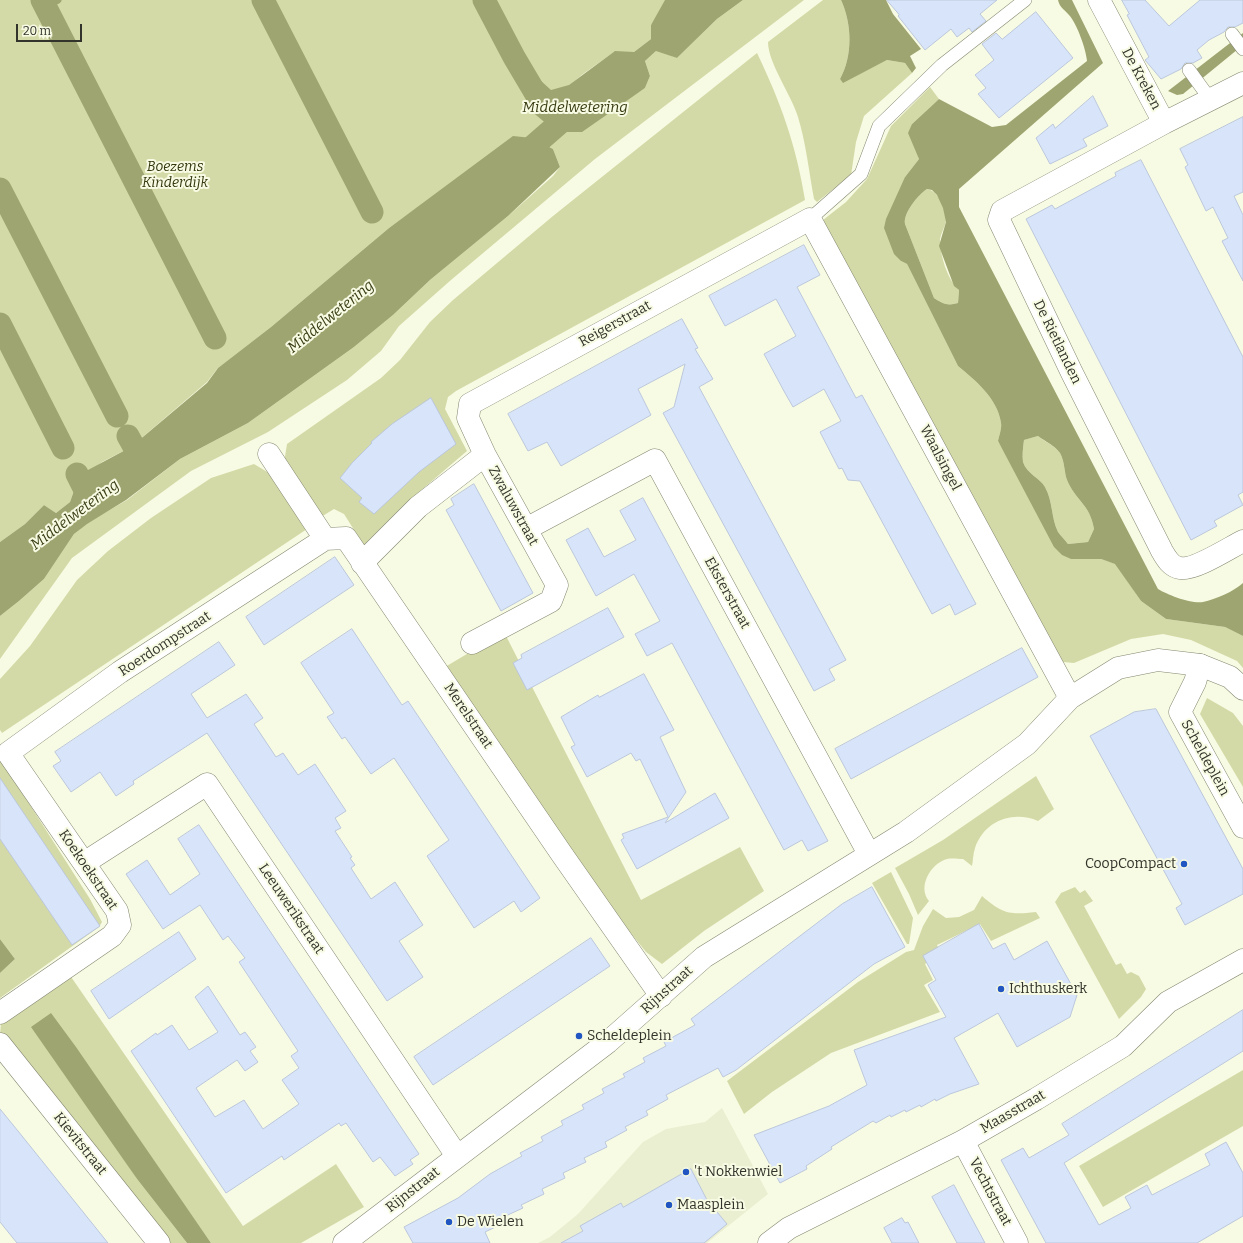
<!DOCTYPE html>
<html>
<head>
<meta charset="utf-8">
<style>
  body { margin:0 }
  #map { position:relative; width:1243px; height:1243px; overflow:hidden; background:#f8fbe3; font-family:Bitter,serif }
  canvas { display:block }
  .scale { position:absolute; left:16px; top:24px; width:66px; height:18px; box-sizing:border-box; border:2px solid #32332a; border-top:0; padding-left:5px; font-size:12px; line-height:14px; white-space:nowrap; color:#32332a; -webkit-text-stroke:3px #f8fbe3; paint-order:stroke }
</style>
</head>
<body>
<div id="map">
<canvas width="1243" height="1243"></canvas>
<div class="scale">20 m</div>
</div>
<script>
const context = document.querySelector('canvas').getContext('2d');
context.lineJoin = 'round';
function paint(path, color) { context.fillStyle = color; context.fill(path, 'evenodd'); }
function stroke(path, color, width, dash) { context.strokeStyle = color; context.lineWidth = width; context.lineCap = dash ? 'butt' : 'round'; context.setLineDash(dash || []); context.stroke(path); }
function drawText(font, color, halo, rows, align = 'center') {
  context.font = font + ' Bitter,serif'; context.lineWidth = 4; context.setLineDash([]); context.textBaseline = 'middle'; context.strokeStyle = halo; context.fillStyle = color; for (const [text, x, y, turn = 0] of rows) {
    context.save(); context.translate(x, y); context.rotate((+turn || 0) * Math.PI / 180); context.textAlign = isNaN(turn) ? turn : align; if (halo) context.strokeText(text, 0, 0); context.fillText(text, 0, 0); context.restore();
  }
}
paint(new Path2D(`
  M722,1108l46,86 -61,49h-169l12,-6 28,-23 65,-72 23,-13 39,-7z`), '#ebefd1');
paint(new Path2D(`
  M0,0h670l-19,25v14l-17,13h-20l-31,22 -47,39 21,16 59,-23 29,-18 5,-12 -5,-15 12,-11 20,8 40,-39 26,-19h61l-209,159 -144,121 -52,46 -18,25 -34,29 -79,52 -77,39 -119,87 -72,101v-43l19,-15 25,-22 30,-45 13,-11 40,-23 53,-41 68,-36 106,-76 39,-32 37,-35 78,-64 45,-40 7,-9 -7,-18 -21,-11 -42,17 -101,73 -118,99 -54,42 -10,13 -76,65 -29,15 -25,20 -7,20 -14,11 -12,-8 -19,19 -25,18z
  M823,0h18c11,24 12,56 -1,79l3,3 44,-22 18,3 7,10 -48,43 -8,26 -5,33 -34,27 -3,-3c-5,-27 -8,-56 -16,-82 -7,-23 -30,-54 -30,-75z
  M757,53c24,50 39,92 48,147l-349,191 -8,6 -3,12 22,42 -48,41 -49,63 -26,-41 -10,-5 -13,8 -37,-54 3,-19 94,-66 19,-18 30,-38 23,-22 100,-84z
  M930,87l9,12 -27,25 7,35 -14,18 -4,84 6,3 51,102c17,14 40,33 43,57 1,5 -2,13 -3,18l73,118h30l15,5 25,37 25,18 59,8 18,9v32l-6,-7 -46,-21 -28,-6 -32,5 -57,24 -11,-1 -240,-442 23,-18 21,-23 24,-53z
  M927,189c11,1 20,21 19,32 -1,6 -5,12 -6,18 0,16 7,40 19,51l-1,13c-10,3 -15,1 -24,-5l-29,-74c-2,-11 13,-29 22,-35z
  M1038,436c7,6 16,9 22,17 5,9 4,19 7,27 8,20 23,24 27,49l-6,13 -20,2c-3,-4 -7,-8 -10,-12 -7,-14 -5,-31 -13,-45 -5,-9 -18,-13 -22,-25 -1,-7 0,-14 1,-22z
  M254,464l15,9 38,56 -305,204 -2,-3v-51l30,-33 47,-66 31,-29 43,-33 60,-40z
  M504,632l137,268 99,-53 24,44 -60,40 -42,33 -16,-12 -62,-77 -139,-208z
  M1207,698l26,15 10,13v61l-43,-73z
  M0,758l90,141 12,23 -3,5 -99,71v-25l15,-14 -15,-20z
  M1036,776l18,33 -16,12c-25,-11 -54,0 -63,27 -2,6 -2,13 -3,18l-9,-7c-5,0 -11,-1 -16,0 -16,4 -30,28 -18,42l-11,14 -9,-21 -14,-26 48,-28z
  M891,872l22,46 -4,26h-2l-35,-61z
  M1075,887l5,6 5,-3 8,11 -9,5 32,59 5,-2 6,11 4,-2 8,4 7,13 -5,8 -22,22 -64,-117 6,-9z
  M982,896c21,18 27,19 54,16l4,6 -49,23 -11,-17 -43,21 4,9 -16,10 8,16 -9,5 16,27 -109,41 -59,39 -28,22 -17,-33 131,-99 48,-30 8,-2 9,-24 10,-17 13,9 13,-1 15,-7z
  M67,971l176,255 93,-62 28,43 -63,36h-90l-67,-95 -34,-10 27,41 50,64h-18l-169,-208 1,-12z
  M1243,1070v56l-140,81 -24,-41z`), '#d4daa7');
paint(new Path2D(`
  M486,0h6l48,80 11,10 18,-5 46,-34 19,1 17,-13v-14l14,-25h78l-26,19 -40,39 -21,-7 -11,10 5,15 -5,12 -63,44h-16l-9,-3 -21,-16 7,-7z
  M841,0h45l7,14 28,35 -11,7 6,12 -4,5 -7,-10 -18,-3 -44,23 -3,-4c13,-23 12,-55 1,-79z
  M1058,0h14l31,63 -144,126v18l199,382c10,6 33,15 45,13 13,-3 30,-10 40,-19v53l-18,-9 -59,-8 -25,-18 -26,-37 -14,-5h-30l-9,-4 -8,-8 -56,-106c1,-5 4,-13 3,-18 -3,-24 -26,-43 -43,-57l-51,-102 -6,-3 -7,-7 -10,-26 2,-9 19,-42 14,-18 -11,-26 4,-9 27,-25 53,28 14,-2 81,-64c-1,-12 -10,-37 -18,-46 -5,-6 -9,-7 -11,-15zM927,189l5,1 5,5 6,13 3,14 -7,24 15,40 5,4 -1,13c-10,3 -15,1 -24,-5l-29,-74c-2,-11 13,-29 22,-35zM1038,436c8,6 16,9 22,17 5,9 4,19 7,27 8,20 23,24 27,49l-6,13 -20,2c-3,-4 -7,-8 -10,-12 -7,-14 -5,-31 -13,-45 -5,-9 -18,-13 -22,-25 -1,-7 0,-14 1,-22z
  M1243,33v12l-60,49 -6,1 -9,-4z
  M513,136l19,2 21,11 7,18 -52,49 -78,64 -37,35 -39,32 -106,76 -68,36 -54,41 -39,24 -13,10 -30,45 -25,22 -19,15v-74l25,-18 19,-19 12,8 14,-11 7,-20 11,-12 43,-23 76,-64 11,-15 53,-41 118,-99z
  M0,939l15,20 -15,14z
  M51,1013l25,34 135,196h-24l-50,-64 -106,-152z`), '#9fa571');
stroke(new Path2D(`
  M46,6l12,-6`), '#9fa571', 7);
stroke(new Path2D(`
  M42,0l173,338
  M263,0l109,212
  M484,0l30,57 29,49 18,15
  M516,161l62,-54
  M0,189l117,227
  M0,324l63,124
  M128,436l15,27
  M77,474l14,28`), '#9fa571', 23);
const building = new Path2D(`
  M887,0h110l-17,14 6,7 -14,11 -3,-4 -12,9 -6,-8 -26,21 -27,-34 1,-1z
  M1122,0h23l24,26 31,-26h43v23l-8,4h-7l-4,5 -15,8 -12,10 5,8 -9,5h-8l-4,6 -20,10 -16,-19 4,-3 -22,-42 2,-1z
  M1036,12l37,46 -74,60 -21,-24 8,-6 -11,-13 19,-15 -12,-16 14,-11 6,6z
  M1093,96l15,30 -25,13 4,7 -37,18 -14,-26 17,-14 2,4z
  M1243,117v75l-9,4 9,19v66l-21,-40 6,-3 -15,-31 -7,4 -21,-44 3,-2 -8,-16z
  M1141,160l102,197v135l-5,3 5,10 -29,16 3,5 -26,14 -165,-321 26,-14 3,4 61,-33 -1,-3z
  M804,245l16,30 -23,12 59,111 6,-3 114,209 -21,11 -5,-11 -18,10 -72,-133 -12,-1 -6,-12 -3,1 -19,-37 21,-11 -17,-32 -31,18 -8,-14 -21,-39 32,-18 -20,-37 -51,27 -16,-30z
  M682,319l16,29 -3,1 18,30 -14,8 147,273 -17,9 6,11 -21,11 -151,-278 11,-6 11,-43 -47,25 13,26 -90,51 -14,-24 -19,9 -20,-37z
  M431,398l25,46 -37,28 -45,42 -15,-12 3,-4 -22,-20 12,-15 20,-20 -1,-1 21,-18z
  M474,484l59,109 -32,18 -55,-101 8,-5 -3,-6z
  M643,498l185,343 -20,10 -6,-11 -18,10 -112,-207 -25,13 -12,-22 25,-13 -26,-47 -38,22 -30,-56 22,-12 16,29 32,-17 -16,-29z
  M335,557l19,28 -90,60 -18,-28z
  M608,608l16,29 -97,53 -14,-27 9,-5 -1,-3z
  M352,629l50,76 6,-4 132,197 -19,14 -7,-11 -40,27 -47,-72 22,-16 -55,-82 -23,16 -26,-37 -3,2 -15,-22 7,-4 -33,-50z
  M219,642l16,23 -44,29 16,24 39,-24 17,24 -9,6 22,33 7,-4 15,22 17,-11 31,47 -11,7 6,10 -6,3 17,26 -2,1 5,7 -4,3 20,31 24,-17 28,43 -24,16 24,36 -36,24 -180,-268 -74,48 1,3 -18,12 -16,-24 -29,20 -18,-26 8,-5 -6,-9z
  M1022,648l16,29 -187,102 -16,-30z
  M644,674l30,56 -14,7 26,55 -21,31 50,-30 14,25 -92,51 -16,-29 3,-2 -2,-4 46,-17 -28,-58 -4,2 -5,-8 -44,24 -16,-30 4,-2 -14,-28 37,-22 1,2z
  M1156,709l87,160v25l-58,31 -9,-17 6,-4 -92,-168 44,-24z
  M0,778l100,148 -28,19 -72,-106z
  M199,825l220,329 -9,6 3,4 -18,12 -15,-19 -7,5 -27,-39 -5,3 -2,-3 -55,37 -2,-4 -56,37 -95,-142 25,-18 1,2 15,-10 17,25 29,-18 -23,-35 13,-11 32,49 5,-3 11,15 -6,4 8,11 -13,9 -8,-11 -41,28 19,29 29,-17 19,29 36,-25 -17,-24 17,-12 -8,-12 7,-5 -59,-89 6,-4 -17,-22 -5,4 -23,-35 -37,24 -37,-55 21,-14 23,35 30,-21 -22,-35z
  M872,887l33,60 -31,17 -138,106 -13,7 -5,-9 -52,27 2,4 -22,12 2,4 -23,12 2,3 -22,12 2,5 -23,11 2,4 -23,11 2,5 -23,11 2,5 -23,11 2,3 -24,11 3,5 -17,8 5,11h-77l-9,-16 54,-29 32,-24 32,-18 -2,-3 23,-12 -2,-4 22,-12 -2,-4 23,-12 -2,-4 22,-12 -2,-4 23,-12 -2,-3 22,-12 -2,-4 23,-12 -2,-4 31,-17 -4,-6 151,-115z
  M979,924l14,25 12,-6 9,17 33,-19 30,54 -7,22 -53,30 -19,-34 -44,25 25,46 -29,10 -14,7 -1,-2 -14,8 -1,-2 -14,7 -1,-2 -14,7 -1,-2 -14,8 -3,-2 -42,26 1,2 -26,17 1,3 -27,14 -26,-48 75,-29 38,-21 -13,-35 92,-33 -18,-32 8,-5 -13,-24z
  M179,932l17,27 -87,60 -18,-28z
  M591,938l19,28 -177,119 -19,-28z
  M1243,1010v41l-179,112 35,62 32,-17 -6,-11 22,-12 5,10 58,-30 -5,-11 21,-12 17,31v43l-46,27h-151l-45,-83 22,-12 6,10 40,-23 -7,-11z
  M0,1109l18,22 90,112h-91l-17,-21z
  M691,1169l16,31 20,24 -23,19h-143l22,-12 -3,-5 41,-23 2,4z
  M954,1185l17,32 14,26h-28l-25,-46z
  M902,1218l3,5 3,-1 11,21h-27l-8,-15z`);
paint(building, '#d8e4f9');
stroke(building, '#bbc7db', 1);
const lane = new Path2D(`
  M1232,34l11,15
  M1189,70l21,29
  M810,219l51,-45 18,-48 63,-61 83,-65`);
const street = new Path2D(`
  M1099,0l65,123 79,-40
  M1164,123l-162,88 -3,9 73,153 90,178c4,7 9,16 18,17 14,3 49,-20 63,-27
  M269,454l56,85
  M485,455l-17,-37 2,-14 340,-185 260,479
  M526,529l129,-69 214,394
  M362,563l56,-56 67,-52 72,130 -6,16 -79,42
  M1200,665l-5,17 -15,30 63,115
  M84,863l123,-79 250,372
  M0,1013l112,-77 8,-11 -3,-14 -109,-158 112,-81 205,-133 21,-1 215,315 100,143
  M0,1044l159,199
  M963,1141l54,102
  M769,1243l20,-15 174,-87 73,-42 87,-53 45,-44 75,-42`);
const secondary = new Path2D(`
  M344,1243l264,-201 96,-85 202,-125 121,-88 43,-46 48,-30 40,-8 42,5 30,12 13,12`);
stroke(lane, '#848771', 14);
stroke(street, '#848771', 23);
stroke(secondary, '#848771', 23);
stroke(lane, '#fff', 13);
stroke(street, '#fff', 22);
stroke(secondary, '#fff', 22);
for (const [x, y, r, color] of [
  [1184,864,4,"#2055c2"],
  [1001,989,4,"#2055c2"],
  [579,1036,4,"#2055c2"],
  [686,1172,4,"#2055c2"],
  [669,1205,4,"#2055c2"],
  [449,1222,4,"#2055c2"]
]) { const dot = new Path2D(); dot.arc(x, y, r, 0, 2 * Math.PI); context.fillStyle = color; context.fill(dot); stroke(dot, '#f8fbe3', 1.5); }
drawText('14px', '#32332a', '#f8fbe3', [
  ["De Kreken",1141,79,62],
  ["Reigerstraat",615,324,-29],
  ["De Rietlanden",1057,342,64],
  ["Waalsingel",940,458,62],
  ["Zwaluwstraat",513,506,61],
  ["Eksterstraat",727,593,61],
  ["Roerdompstraat",165,644,-33],
  ["Merelstraat",468,716,56],
  ["Scheldeplein",1205,758,61],
  ["Koekoekstraat",88,870,56],
  ["Leeuwerikstraat",291,909,56],
  ["Rijnstraat",667,990,-42],
  ["Maasstraat",1013,1112,-30],
  ["Kievitstraat",80,1144,51],
  ["Rijnstraat",413,1190,-38],
  ["Vechtstraat",990,1192,62]
]);
drawText('italic 14px', '#35380f', '#f8fbe3', [
  ["Boezems",175,167],
  ["Kinderdijk",175,183]
]);
drawText('14px', '#32332a', '#f8fbe3', [
  ["CoopCompact",1176,864,"right"],
  ["Ichthuskerk",1009,989],
  ["Scheldeplein",587,1036],
  ["'t Nokkenwiel",694,1172],
  ["Maasplein",677,1205],
  ["De Wielen",457,1222]
], 'left');
drawText('italic 15px', '#3a3d14', '#f8fbe3', [
  ["Middelwetering",575,108],
  ["Middelwetering",331,317,-39],
  ["Middelwetering",75,515,-37]
]);
</script>
</body>
</html>
